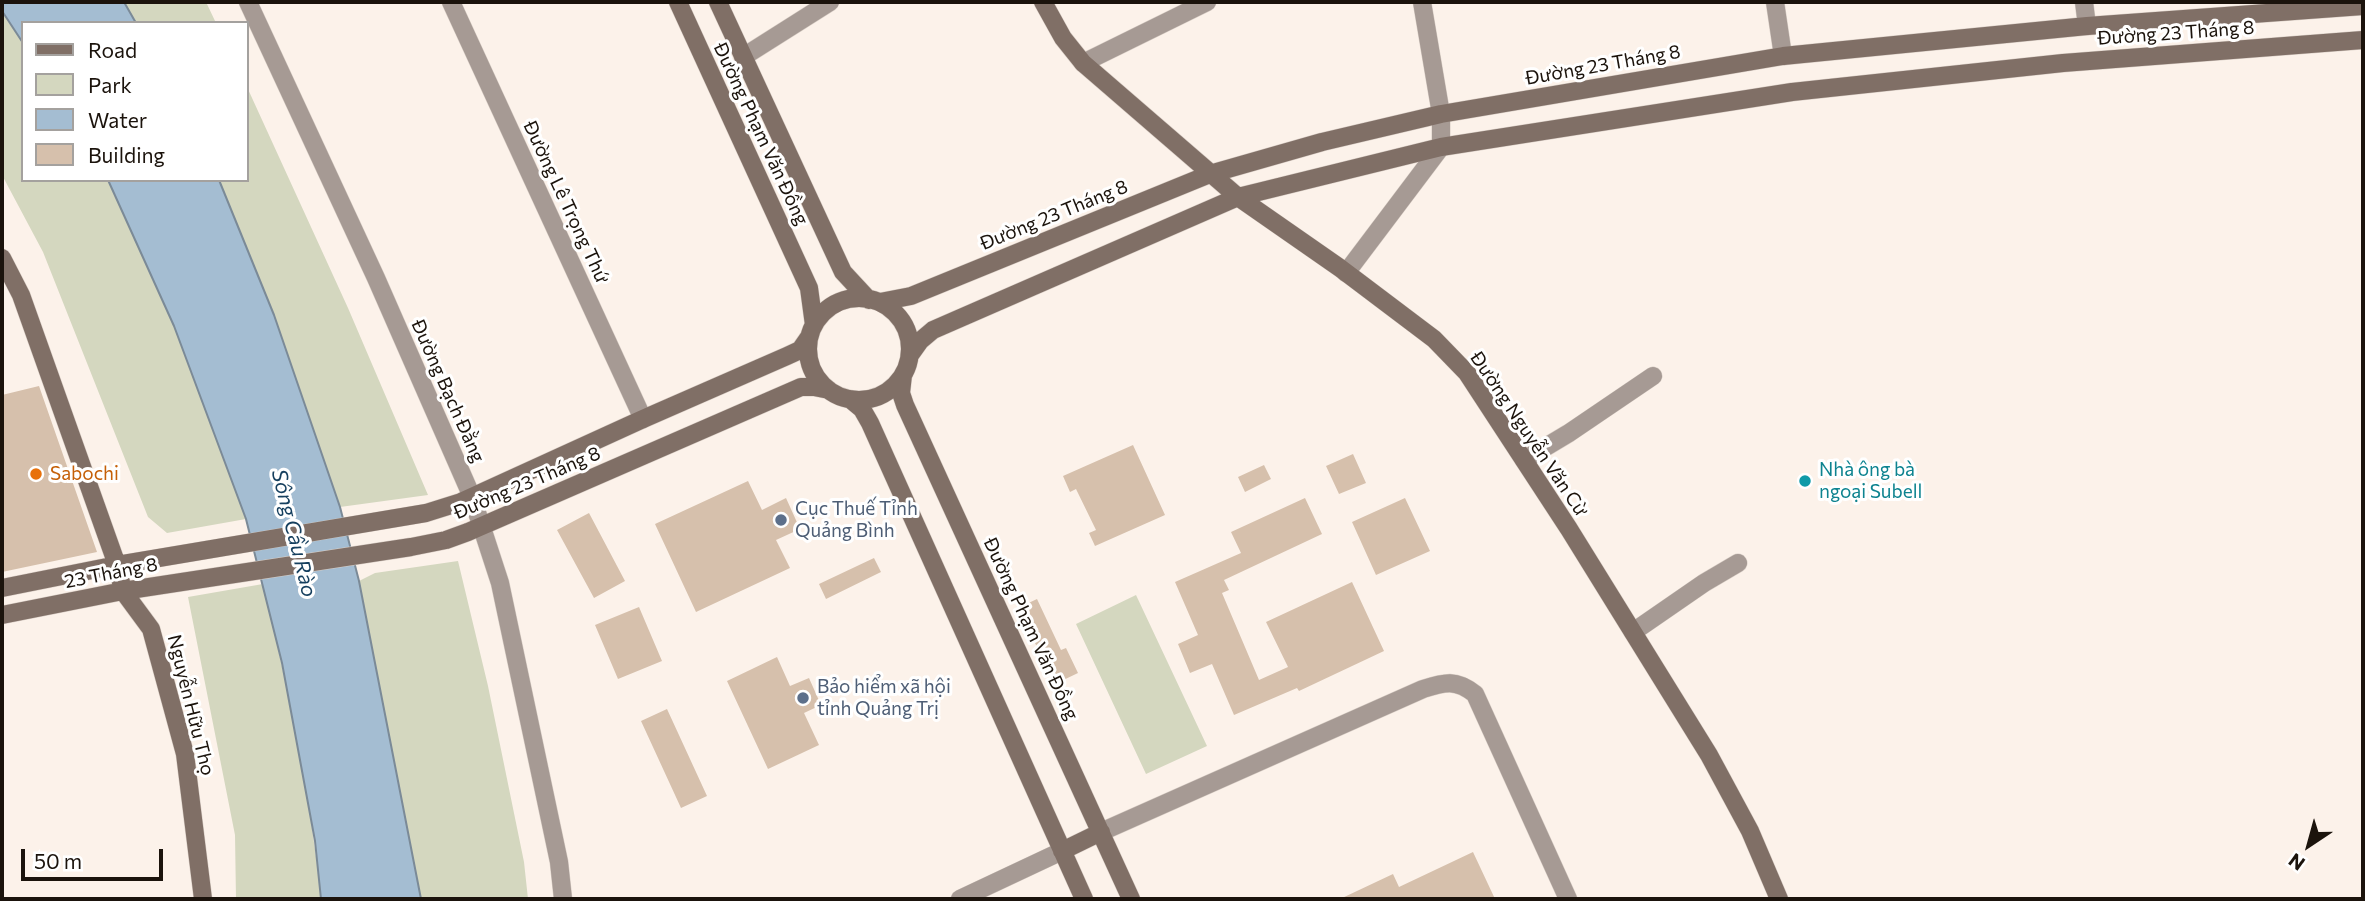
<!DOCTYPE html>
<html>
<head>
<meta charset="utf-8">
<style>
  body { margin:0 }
  #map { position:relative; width:2365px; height:901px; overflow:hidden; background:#fcf2ea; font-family:Commissioner,sans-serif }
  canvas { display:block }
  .frame { position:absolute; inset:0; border:4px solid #1b130c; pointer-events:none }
  .legend { position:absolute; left:21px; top:21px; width:228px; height:161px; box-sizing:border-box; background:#fff; border:2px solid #a4a19e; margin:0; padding:9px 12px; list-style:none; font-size:21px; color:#1b130c }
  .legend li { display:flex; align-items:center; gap:14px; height:35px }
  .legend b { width:35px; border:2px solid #a4a19e }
  .north { position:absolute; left:2274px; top:810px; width:70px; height:70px; -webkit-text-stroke:5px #fff; paint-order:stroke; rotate:216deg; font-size:19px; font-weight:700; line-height:28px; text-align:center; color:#1b130c }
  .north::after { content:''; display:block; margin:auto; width:24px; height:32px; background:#1b130c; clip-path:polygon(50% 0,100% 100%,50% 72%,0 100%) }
  .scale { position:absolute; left:21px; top:849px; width:142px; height:32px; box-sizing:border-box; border:4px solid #1b130c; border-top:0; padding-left:9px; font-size:21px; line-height:24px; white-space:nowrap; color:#1b130c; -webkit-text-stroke:5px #fff; paint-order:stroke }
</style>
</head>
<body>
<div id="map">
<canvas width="2365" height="901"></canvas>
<div class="frame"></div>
<ul class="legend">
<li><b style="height:9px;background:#806f66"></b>Road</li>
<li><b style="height:19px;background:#d4d7bf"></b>Park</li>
<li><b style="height:19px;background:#a4bdd2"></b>Water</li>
<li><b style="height:19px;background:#d6c0ac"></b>Building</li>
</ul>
<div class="north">N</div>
<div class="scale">50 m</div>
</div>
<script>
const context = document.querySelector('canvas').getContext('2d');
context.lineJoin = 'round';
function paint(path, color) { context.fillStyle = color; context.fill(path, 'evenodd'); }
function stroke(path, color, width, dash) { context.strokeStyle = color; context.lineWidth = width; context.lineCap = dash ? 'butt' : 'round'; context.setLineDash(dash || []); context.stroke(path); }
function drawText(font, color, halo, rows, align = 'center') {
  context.font = font + ' Commissioner,sans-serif'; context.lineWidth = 6; context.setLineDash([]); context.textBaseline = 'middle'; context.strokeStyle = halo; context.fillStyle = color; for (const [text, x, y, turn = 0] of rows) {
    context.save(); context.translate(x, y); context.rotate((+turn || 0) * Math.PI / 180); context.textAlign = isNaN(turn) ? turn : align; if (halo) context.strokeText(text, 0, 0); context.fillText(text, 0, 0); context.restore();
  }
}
paint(new Path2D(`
  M124,2h82l10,21h-80z
  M2,11l21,32v137h85l66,146 72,193 -79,14 -19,-16 -105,-265 -41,-77z
  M247,87l101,221 80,187 -88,12 -66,-192 -55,-135h28z
  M458,561l30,125 36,176 4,37h-107l-62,-318 16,-8z
  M263,584c25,104 47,209 58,315h-85l-1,-64 -47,-238z
  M1136,595l71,151 -61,28 -70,-150z`), '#d4d7bf');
const water = new Path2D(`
  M2,2h122l12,21h-113v20l-21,-32z
  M108,180h111l55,135 66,192 19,74 62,318h-100l-6,-58 -33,-178 -36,-144 -72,-193z`);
paint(water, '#a4bdd2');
stroke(water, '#7b8a97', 2);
paint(new Path2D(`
  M39,386l58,166 -95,20v-177z
  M1133,445l32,70 -70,31 -6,-13 7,-3 -20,-41 -6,3 -7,-16z
  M1353,454l13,29 -27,11 -13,-28z
  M1264,465l7,14 -26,13 -7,-15z
  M748,481l14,29 24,-12 14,31 -24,11 14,28 -94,44 -41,-88z
  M1305,498l17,36 -98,46 5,10 -7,3 37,87 29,-13 -22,-45 86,-40 32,69 -85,40 -2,-3 -63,27 -22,-51 -22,9 -12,-29 20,-9 -23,-53 66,-29 -10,-21z
  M1405,498l25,53 -54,24 -24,-53z
  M589,513l36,68 -31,17 -37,-68z
  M874,558l7,14 -55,27 -7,-15z
  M1037,599l24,51 5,-2 12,25 -23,11 -37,-76z
  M639,607l23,54 -44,18 -23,-54z
  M777,657l13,29 19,-8 12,27 -17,8 15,32 -51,24 -41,-88z
  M667,709l40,87 -26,12 -40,-87z
  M1473,852l22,47h-155l53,-25 6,13z`), '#d6c0ac');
const street = new Path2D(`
  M248,2l128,276 96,219 28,86 59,279 4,37
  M451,2l192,417
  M1775,2l8,54
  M2084,2l3,24
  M743,57l87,-55
  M1083,63l124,-61
  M1346,273l95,-126v-33l-19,-112
  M1524,460l45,-27 84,-57
  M1633,632l71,-49 34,-20
  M1101,832l322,-143c22,-7 33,-10 52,5l93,205
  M960,899l102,-48`);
const secondary = new Path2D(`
  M678,2l131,286 5,37
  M718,2l125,270 26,28
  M1043,2l20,36 20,25 155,134 102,71 94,71 33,34 102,156 140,226 41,76 29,68
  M2,258l19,37 96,270 6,26 28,38 34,125 18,145
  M808 349a51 51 0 1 1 102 0a51 51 0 1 1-102 0Z
  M880,302l31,-6 299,-122 112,-32 119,-28 342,-58 304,-30 276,-20
  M910,355l10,-14 13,-11 305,-133 203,-50 351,-55 271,-29 300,-23
  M903,375l-2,18 4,12 226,494
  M850,399l12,10 8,14 214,476
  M2,588l115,-23 309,-52 35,-11 182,-83 144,-63 13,-6 9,-13
  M2,615l121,-24 288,-44 35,-7 22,-8 333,-145h13l15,3
  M1062,851l39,-19`);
stroke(street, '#d8cec6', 19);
stroke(secondary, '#d8cec6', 19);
stroke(street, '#a69a94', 18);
stroke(secondary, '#806f66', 18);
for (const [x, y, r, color] of [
  [36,474,7,"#e8710a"],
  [1805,481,7,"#0f9aa8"],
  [781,520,7,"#5c6f8a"],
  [803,698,7,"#5c6f8a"]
]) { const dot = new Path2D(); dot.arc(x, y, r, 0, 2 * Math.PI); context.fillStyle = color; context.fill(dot); stroke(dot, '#fff', 2.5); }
drawText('19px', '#1b130c', '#fff', [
  ["Đường 23 Tháng 8",2176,33,-4],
  ["Đường 23 Tháng 8",1603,65,-10],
  ["Đường Phạm Văn Đồng",761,134,65],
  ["Đường Lê Trọng Thứ",566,202,65],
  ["Đường 23 Tháng 8",1054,215,-22],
  ["Đường Bạch Đằng",448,391,66],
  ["Đường Nguyễn Văn Cừ",1529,434,56],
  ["Đường 23 Tháng 8",527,483,-23],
  ["23 Tháng 8",111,573,-11],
  ["Đường Phạm Văn Đồng",1031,629,65],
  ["Nguyễn Hữu Thọ",191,705,76]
]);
drawText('19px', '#0d838f', '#fff', [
  ["Nhà ông bà",1819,470],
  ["ngoại Subell",1819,492]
], 'left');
drawText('19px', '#c56008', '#fff', [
  ["Sabochi",50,474]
], 'left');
drawText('19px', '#4e5e75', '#fff', [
  ["Cục Thuế Tỉnh",795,509],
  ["Quảng Bình",795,531],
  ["Bảo hiểm xã hội",817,687],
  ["tỉnh Quảng Trị",817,709]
], 'left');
drawText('italic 21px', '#153f5e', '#fff', [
  ["Sông Cầu Rào",294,533,76]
]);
</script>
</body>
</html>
